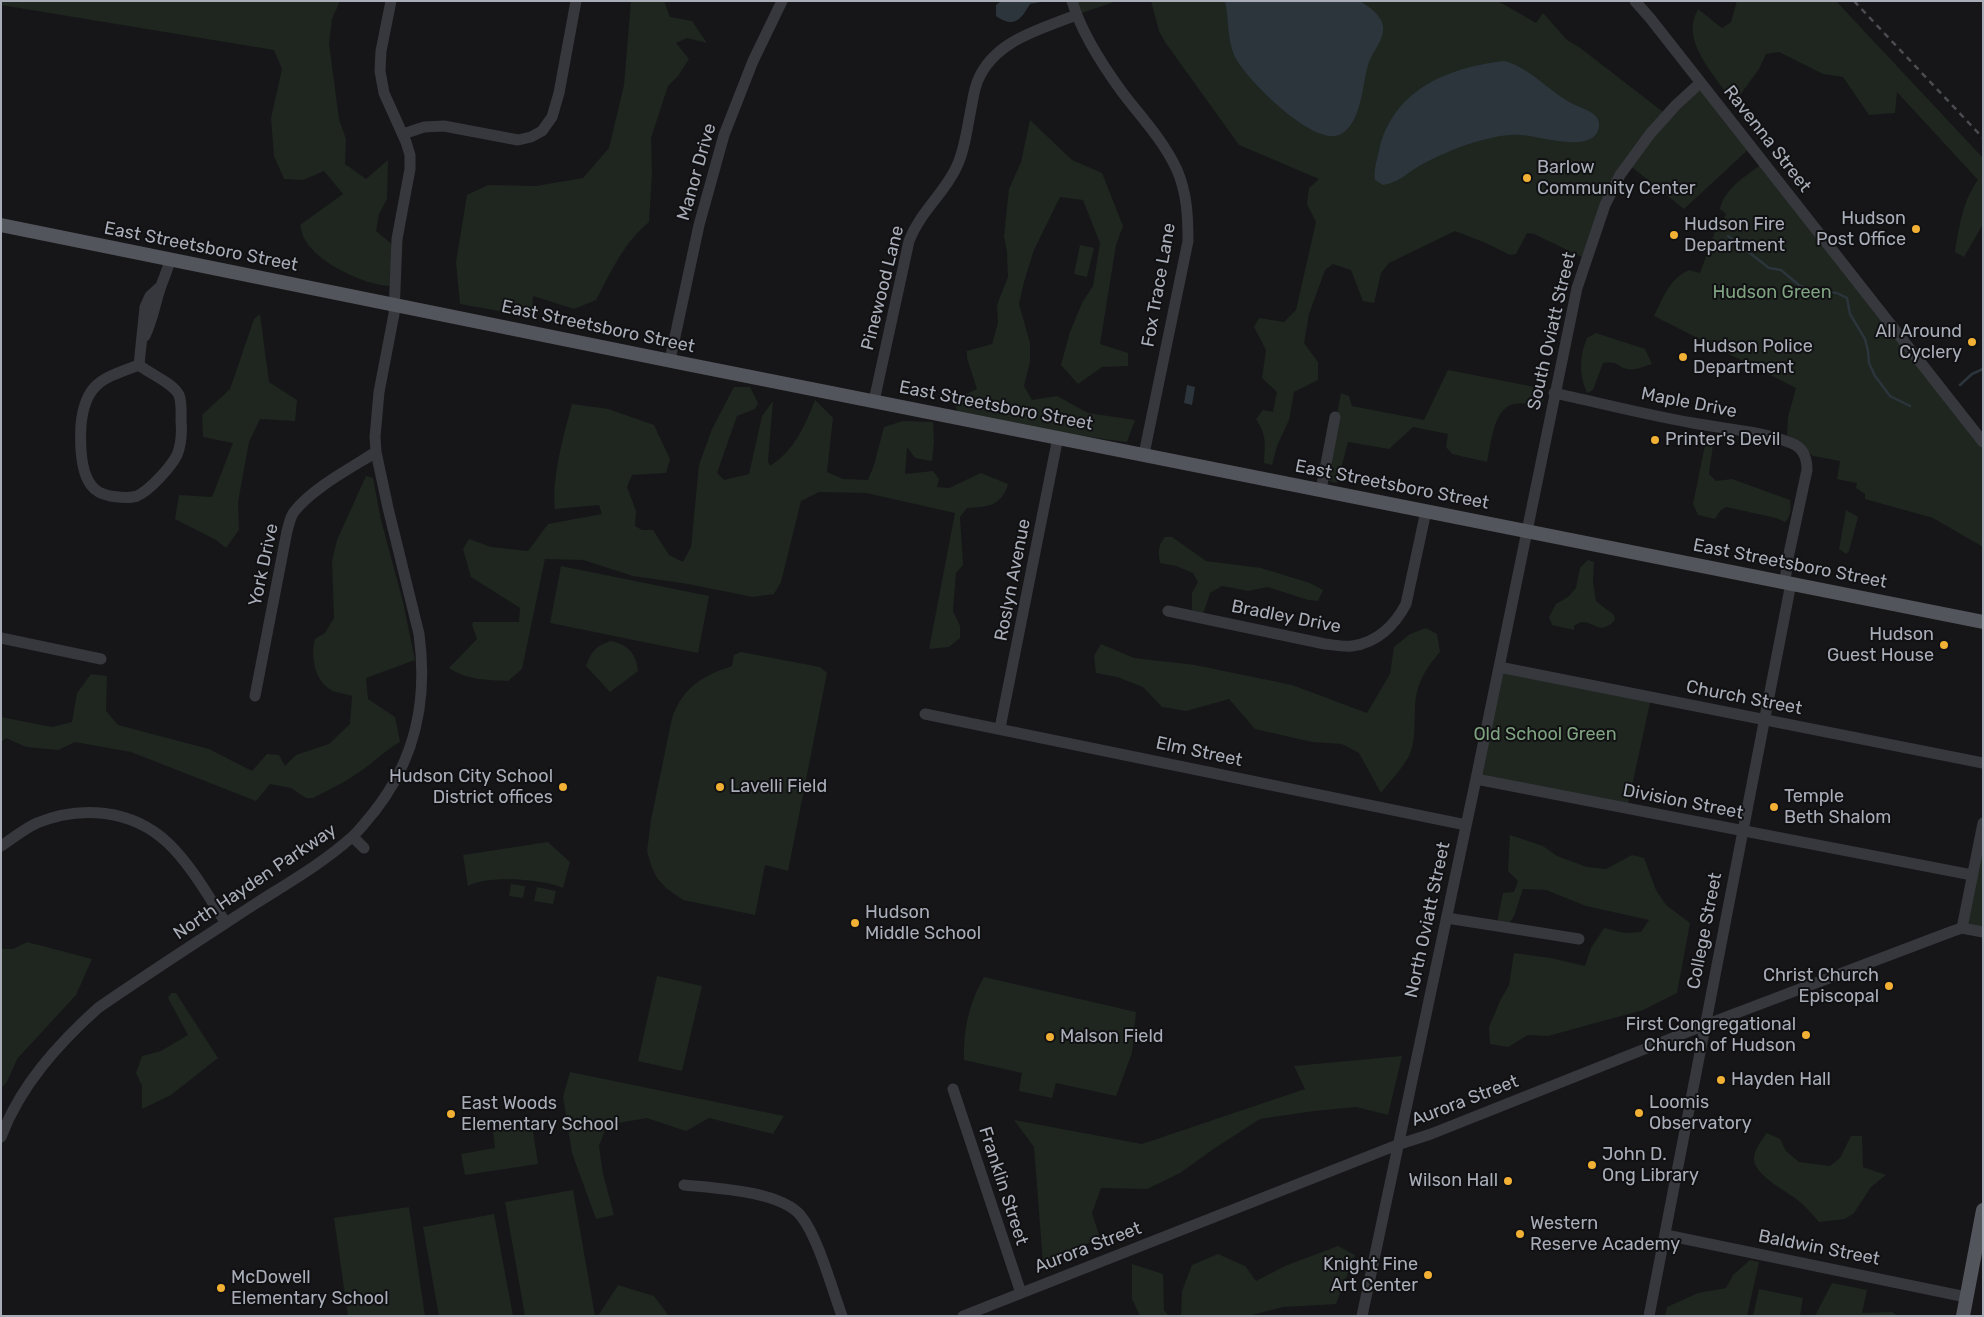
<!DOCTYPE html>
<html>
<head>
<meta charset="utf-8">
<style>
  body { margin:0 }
  #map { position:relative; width:1984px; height:1317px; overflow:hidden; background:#161618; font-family:Rubik,sans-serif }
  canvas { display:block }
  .frame { position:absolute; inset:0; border:2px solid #a8adb8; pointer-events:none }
</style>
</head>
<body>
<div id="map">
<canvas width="1984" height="1317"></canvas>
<div class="frame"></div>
</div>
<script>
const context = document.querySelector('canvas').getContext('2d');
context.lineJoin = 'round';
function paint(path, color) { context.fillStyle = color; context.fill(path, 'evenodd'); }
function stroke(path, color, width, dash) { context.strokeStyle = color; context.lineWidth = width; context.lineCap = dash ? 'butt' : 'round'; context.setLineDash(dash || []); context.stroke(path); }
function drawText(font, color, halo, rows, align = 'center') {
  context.font = font + ' Rubik,sans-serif'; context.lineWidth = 4; context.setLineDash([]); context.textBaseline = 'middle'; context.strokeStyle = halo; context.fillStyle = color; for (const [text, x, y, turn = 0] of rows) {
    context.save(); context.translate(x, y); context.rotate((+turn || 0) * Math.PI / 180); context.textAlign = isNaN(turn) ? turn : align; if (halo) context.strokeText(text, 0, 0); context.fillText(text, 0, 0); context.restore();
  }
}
paint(new Path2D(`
  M1,1h339l-8,18 -3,24 10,76 7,20 -1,25 21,15 22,-19 -1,39 -8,15 -3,17 17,14 -3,41c-26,-1 -72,-23 -85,-46 -3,-5 -4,-11 -5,-15l43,-31 -19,-23 -21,9 -19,-1 -10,-23 -3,-38 11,-49 -8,-19 -273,-45z
  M631,1h33l6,16 22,4 15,22 -20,-5 -11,5 13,16 -11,17 -10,10 -17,52 1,36 -3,48c-26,22 -37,48 -53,78l-22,9 -41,-13 -1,21 -72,-13 -4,-42 11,-67 21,-10 48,1 47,-8 26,-30 15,-63z
  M1077,1h40l-41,14z
  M1151,1h347l38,22 7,-10 24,27 12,7 88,68 33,-32 51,64 -67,62 -56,-45 -42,95 -52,-25 -7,-1 -11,21 -6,1 -24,-12 -31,-12 -66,32 -8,10 -7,30 -11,-2 -12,-31 -18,-6 -8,6 -16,44 -5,29 14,19v18l-24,12 -5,28 -12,26 -5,19 -8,-2c1,-19 3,-27 -8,-44l7,-9 10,2 4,-20 -15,-14 4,-28 -12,-23 5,-9 25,4 12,-12 20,-88 -9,-18 2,-16 10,-9 -80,-34 -74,-103 -6,-11z
  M1737,1h99l147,157v66l-19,33 -9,-5c4,-25 8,-52 23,-72l-81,-88 -2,21 -26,2 -26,-38 -20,-3 -44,-22 -13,2 -7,15 -25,34c-14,-20 -45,-53 -41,-79 0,-5 3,-10 5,-15l24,19 9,-6z
  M1030,120l42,40 30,13 21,53 -7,19 -16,99 28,9v13l-26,1 -24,17 -17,-19 9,-33 12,-29 11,-17 7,-43 -17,-43 -23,-3 -26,53 -10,32 -5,22 11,39v19l-6,24 8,14 25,-4 31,17 47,7 -8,22c-57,-7 -113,-19 -169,-28l-4,-14 23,-11 -10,-31v-7l25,-7 6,-21 -1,-18 11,-28 -1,-25 -3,-16 5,-47 12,-27z
  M1764,162l219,280v105l-50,-29 -68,-19v-5l-9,-6 1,-5 -20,-4 3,-18 -27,-5 -26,-21 1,-18 8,-29 -142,-72c9,-18 16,-38 35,-46l11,3 19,-53 4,1 3,-7 -6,-5c4,-21 28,-34 44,-47z
  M1080,245l14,3 -7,29 -13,-3z
  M260,314l9,68 28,18 -2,21 -35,-2 -11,23 -11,60 1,28 -13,18 -10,-8 -41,-21 4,-24 33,2 21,-54 -30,-6 -1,-22 28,-26 24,-70z
  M1596,333l49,16 7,15c-8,2 -16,7 -25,5 -12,-3 -7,-8 -24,-6l-10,27 -6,3c-8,-18 -8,-36 0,-55z
  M1448,370l97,19 -3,18c-9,-2 -19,-5 -28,-3 -21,4 -23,41 -27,58l-35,-8 -6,-7 2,-13 -35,-7 -24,22 -41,-7 -11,41 -13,-3 17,-87 8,3 3,10 72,14z
  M734,387h16l8,16 -3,6 -18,7 -20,57 7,7 25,-6 13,-58 11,-15 -5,60 2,5c24,-15 35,-40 45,-66l18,18 -6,54 16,7 25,1 6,-15 10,-38 19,-6 30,1 1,20 -2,19 -17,-3 -8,-11 -2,27 28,-3 6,8 -2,8 12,1 32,-15 27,11c-6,22 -21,23 -41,24l-7,9 3,48 -7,8 -3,38 7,15v12l-11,9 -20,2 26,-136 -89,-20 -47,-1 -18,9 -20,81 -7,12 -21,3 -65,-13 -55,-8 -50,-16 -38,-1 -23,110 -14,12c-20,-1 -42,-1 -59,-13l28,-29 -5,-14 1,-3h46l1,-14 -49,-31 -8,-28 6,-10 22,8 37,4 20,-27 54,-10 -3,-9 -44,4c-4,-30 9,-75 17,-105l36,5 46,16 16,34 -4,14 -34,2 -5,12 9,24 -1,15 7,4h11l16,25 14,7 8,-15 8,-82 13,-36z
  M1709,436l5,1 -5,37 7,7 16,-2 58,21c1,8 1,17 -5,22l-9,-4 -50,-11 -6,4 -5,8 -17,-4 -5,-11 13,-64z
  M366,476l7,2 8,42 22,82 12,58 -49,18 2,21 27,18 5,25c-16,9 -27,21 -42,31 -14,10 -30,17 -45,25h-7l-15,-10 -21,-4 -14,17 -125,-49 -56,-10 -17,8 -32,-3 -20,-9 -5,4v-25l51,10 20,-5 5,-29 14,-19 16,2 -1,35 12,14 91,24 43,22 15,-17 12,1 6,11 11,-11 33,-11 21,-20 2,-28c-6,-2 -14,-3 -19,-5 -18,-8 -23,-35 -18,-52l10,-6 9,-15 -2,-57 5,-21z
  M1846,510l12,7 -9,34 -3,3 -7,-5z
  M1165,537h7l34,24 55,7 49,15 13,7 -5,11 -10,-1 -40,-13 -20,4 -26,-5 -12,7 -7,21 -11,-3v-18l6,-11 -5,-9 -17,-7 -16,-3c-2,-11 -2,-18 5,-26z
  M1588,560l6,2 -1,20 3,19 18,14 1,5c-19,20 -23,-7 -41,6v4l-22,-5 -3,-8 7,-13 12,-7 8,-9 4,-20z
  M561,566l148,30 -11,57 -148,-30z
  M1426,628l11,6 3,18c-15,17 -25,34 -25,58 -1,15 1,31 -6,46 -7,13 -19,25 -28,37l-22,-40 -17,-9 -30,-2 -57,-13 -26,-30 -43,12 -24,-4 -19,-20 -26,-10 -21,-4 -2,-17 7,-12 33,14 61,7 97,20 75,28 23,-39 4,-27 16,-13z
  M611,641c17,4 25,12 27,30l-28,21 -24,-26c6,-15 9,-20 25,-25z
  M741,652l79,15 7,6 -39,198 -23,-6 -10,50 -72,-15 -17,-12 -9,-10 -5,-10 -5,-17 4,-31 21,-102c11,-31 30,-42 60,-52l2,-11z
  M1499,667l152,31 -24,111 -151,-30z
  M1983,823v109l-21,-4z
  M1510,835l33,11 14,10 30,11 19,2 26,-14 12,3 12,32 10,15 24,18 -13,70 -34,17 -95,26 -20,-1 -20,12 -18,-3 -1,-17 11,-26 9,-16 5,-32 37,5 34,8 6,-18 13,-20 21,5 16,-1 8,-12 -63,-14 -40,-16 -23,-1 -9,27 -6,9 -11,-2 6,-30 11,-1 4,-11 -10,-10z
  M548,842l22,20 -7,26c-20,-9 -76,-13 -95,-2l-5,-31z
  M511,884l14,2 -2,12 -14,-2z
  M537,887l19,4 -3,13 -19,-3z
  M27,942l65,17 -16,36 -59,64 -10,23 -6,6v-139h12z
  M657,976l45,10 -20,85 -44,-10z
  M984,977l152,35 -4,41 -16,43 -60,-13 -4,15 -33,-7 3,-18 -58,-13c-1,-30 5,-57 20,-83z
  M171,993h5l42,65 -47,37 -29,14v-23l-6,-13 6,-17 19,-5 27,-16 -20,-37z
  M1402,1056l-14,59 -32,-8 -42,4 -54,8 -45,29 -35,25 -33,16 -46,-1 -9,25 8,25 -57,25 -9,-116 -20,-27 128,24 163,-55 -11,-23z
  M570,1072l214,44 -11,18 -64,-16 -23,13 -39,-13 -40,7 -8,21 4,28 11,41 -18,4 -24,-66 -9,-56z
  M532,1125l6,39 -73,11 -4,-21 34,-6 -2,-17z
  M1767,1133l13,6 6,12 13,11 31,4 10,-8 11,-22h11l1,31 23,8 -15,12 -17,26 -9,6 -26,3c-6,-7 -12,-14 -19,-20 -12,-10 -39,-23 -45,-38 -4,-11 6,-23 12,-31z
  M573,1190l22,126h-70l-20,-114z
  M409,1207l16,109h-77l-14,-98z
  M494,1214l19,102h-74l-16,-89z
  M1338,1246l17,9 -19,49 -53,3 -35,9h-67l1,-25 10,-26 26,-11 27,12 11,15 29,-15z
  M1750,1260l9,2 -12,54h-82l2,-9 31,-14 28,-5 7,-13z
  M1132,1264l31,10 1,36 5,6h-29l-8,-17z
  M1832,1283l35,7 -5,23 30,-1 6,4h-83z
  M618,1285l36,11 15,20h-71z
  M1759,1289l44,9 -3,18h-47z`), '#1e261f');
paint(new Path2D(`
  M1001,1h45l-16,3c-9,15 -15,25 -34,12v-11z
  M1225,1h135c9,6 21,13 23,25 2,13 -11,26 -15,39 -6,20 -6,57 -27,69 -26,15 -95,-55 -106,-77 -8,-16 -6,-38 -10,-56z
  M1505,61c27,8 45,32 70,44 9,4 26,9 24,21 -3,30 -61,9 -79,9 -16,-1 -33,4 -48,8 -16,5 -39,15 -53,23 -15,9 -17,15 -36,19l-8,-5c-2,-10 3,-23 5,-34 16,-58 70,-79 125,-85z
  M1187,385l8,2 -3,18 -8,-2z`), '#2c353c');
stroke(new Path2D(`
  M1728,236l41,32 12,2 19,16 11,4 26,3 10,5 3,16 15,25 3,12 1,12 6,13 15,20 20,10
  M1960,385l12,-11 11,-5`), '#2c353c', 2.5);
stroke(new Path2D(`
  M1072,1c9,30 31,65 50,91 19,25 42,49 55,78 10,23 11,47 11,71l-44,213
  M1635,1l15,17 333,424
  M403,134l21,-7 20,-1 74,14 13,-3 11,-6 10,-14 7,-24 17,-92
  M145,336c8,-17 10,-33 16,-50 3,-9 7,-17 9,-26
  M670,360l29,-135 25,-90 29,-74 29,-60
  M139,365c11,9 34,18 40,30 3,8 2,18 2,26 1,11 0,24 -4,34 -6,12 -28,36 -40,41 -8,3 -18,1 -27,0 -8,-2 -14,-4 -19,-11 -11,-15 -11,-42 -10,-60 4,-43 23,-47 58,-60z
  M139,365l6,-58 5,-11 11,-10
  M1554,393c46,10 93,22 139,30 32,6 68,8 98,20 12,4 16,15 16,27l-19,88 -3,23
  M874,401l35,-160c11,-29 34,-46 47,-73 9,-18 11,-40 15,-59 2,-10 3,-20 7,-29 17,-40 62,-50 98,-65
  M1321,490l14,-73
  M1168,611l157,33c9,1 19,3 27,2 25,-3 43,-21 54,-42l20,-93
  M1,638l100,21
  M1499,667l484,96
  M255,696l32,-165c2,-6 3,-14 7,-19 17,-23 57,-44 82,-60
  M925,714l541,111
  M1000,728l58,-291
  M1476,779l496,96
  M353,837l11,11
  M1,846c12,-8 23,-17 36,-23 43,-18 95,-14 131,20 23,22 40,53 58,80
  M1447,918l132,21
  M1962,928l21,-105
  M953,1089l68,204
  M1,1137c19,-51 57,-93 97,-129 52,-36 105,-70 157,-104 33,-21 68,-41 97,-67 8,-7 15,-17 22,-25 42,-53 54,-112 45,-178l-31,-126 -12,-56 -1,-15 4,-45 15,-78 3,-75 13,-70v-14l-4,-13 -22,-49 -4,-22 1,-20 10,-50
  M684,1185c31,3 97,6 117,31 17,21 31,73 41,100
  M1666,1235l300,62
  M963,1316l434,-171 34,-11 274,-109 248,-94 9,-3 21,4
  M1362,1316l114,-537 101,-491 28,-83 15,-30 30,-41 26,-29 24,-22
  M1649,1316l142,-733`), '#37383d', 11);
stroke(new Path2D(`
  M1,225l685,139 1297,258
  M1963,1316l20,-106`), '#53555c', 14);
stroke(new Path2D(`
  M1854,1l129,137`), '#4a4c52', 2.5, [6, 5]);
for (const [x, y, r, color] of [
  [1527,178,5,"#f2b134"],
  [1916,229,5,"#f2b134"],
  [1674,235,5,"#f2b134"],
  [1972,342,5,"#f2b134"],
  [1683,357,5,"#f2b134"],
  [1655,440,5,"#f2b134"],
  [1944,645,5,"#f2b134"],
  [563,787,5,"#f2b134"],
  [720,787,5,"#f2b134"],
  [1774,807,5,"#f2b134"],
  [855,923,5,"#f2b134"],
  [1889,986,5,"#f2b134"],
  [1806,1035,5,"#f2b134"],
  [1050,1037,5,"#f2b134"],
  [1721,1080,5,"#f2b134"],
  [1639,1113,5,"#f2b134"],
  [451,1114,5,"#f2b134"],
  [1592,1165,5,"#f2b134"],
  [1508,1181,5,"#f2b134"],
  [1520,1234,5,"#f2b134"],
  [1428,1275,5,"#f2b134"],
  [221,1288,5,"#f2b134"]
]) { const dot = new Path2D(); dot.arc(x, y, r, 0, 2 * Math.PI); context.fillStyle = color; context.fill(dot); stroke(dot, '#111113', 2); }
drawText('18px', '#a8adb8', '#111113', [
  ["Ravenna Street",1767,139,52],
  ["Manor Drive",697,172,-74],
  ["East Streetsboro Street",201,247,11],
  ["Fox Trace Lane",1159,285,-80],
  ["Pinewood Lane",883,288,-76],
  ["East Streetsboro Street",598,327,12],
  ["South Oviatt Street",1552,331,-77],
  ["Maple Drive",1689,403,11],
  ["East Streetsboro Street",996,406,11],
  ["East Streetsboro Street",1392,485,11],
  ["East Streetsboro Street",1790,564,11],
  ["York Drive",264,565,-78],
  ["Roslyn Avenue",1013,580,-79],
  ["Bradley Drive",1286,617,11],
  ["Church Street",1744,698,11],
  ["Elm Street",1199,752,12],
  ["Division Street",1683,802,11],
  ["North Hayden Parkway",255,882,-34],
  ["North Oviatt Street",1428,920,-78],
  ["College Street",1705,931,-79],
  ["Aurora Street",1465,1101,-21],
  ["Franklin Street",1003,1186,72],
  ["Aurora Street",1088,1248,-21],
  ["Baldwin Street",1819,1248,11]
]);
drawText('18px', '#a8adb8', '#111113', [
  ["Barlow",1537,168],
  ["Community Center",1537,189],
  ["Hudson",1906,219,"right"],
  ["Post Office",1906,240,"right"],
  ["Hudson Fire",1684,225],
  ["Department",1684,246],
  ["All Around",1962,332,"right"],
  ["Cyclery",1962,353,"right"],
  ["Hudson Police",1693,347],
  ["Department",1693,368],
  ["Printer's Devil",1665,440],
  ["Hudson",1934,635,"right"],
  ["Guest House",1934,656,"right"],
  ["Hudson City School",553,777,"right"],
  ["District offices",553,798,"right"],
  ["Lavelli Field",730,787],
  ["Temple",1784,797],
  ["Beth Shalom",1784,818],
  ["Hudson",865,913],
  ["Middle School",865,934],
  ["Christ Church",1879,976,"right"],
  ["Episcopal",1879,997,"right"],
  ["First Congregational",1796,1025,"right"],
  ["Church of Hudson",1796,1046,"right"],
  ["Malson Field",1060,1037],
  ["Hayden Hall",1731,1080],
  ["Loomis",1649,1103],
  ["Observatory",1649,1124],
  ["East Woods",461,1104],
  ["Elementary School",461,1125],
  ["John D.",1602,1155],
  ["Ong Library",1602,1176],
  ["Wilson Hall",1498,1181,"right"],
  ["Western",1530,1224],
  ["Reserve Academy",1530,1245],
  ["Knight Fine",1418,1265,"right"],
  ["Art Center",1418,1286,"right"],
  ["McDowell",231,1278],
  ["Elementary School",231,1299]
], 'left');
drawText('18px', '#7fa381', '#111113', [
  ["Hudson Green",1772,293],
  ["Old School Green",1545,735]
]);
</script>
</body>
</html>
